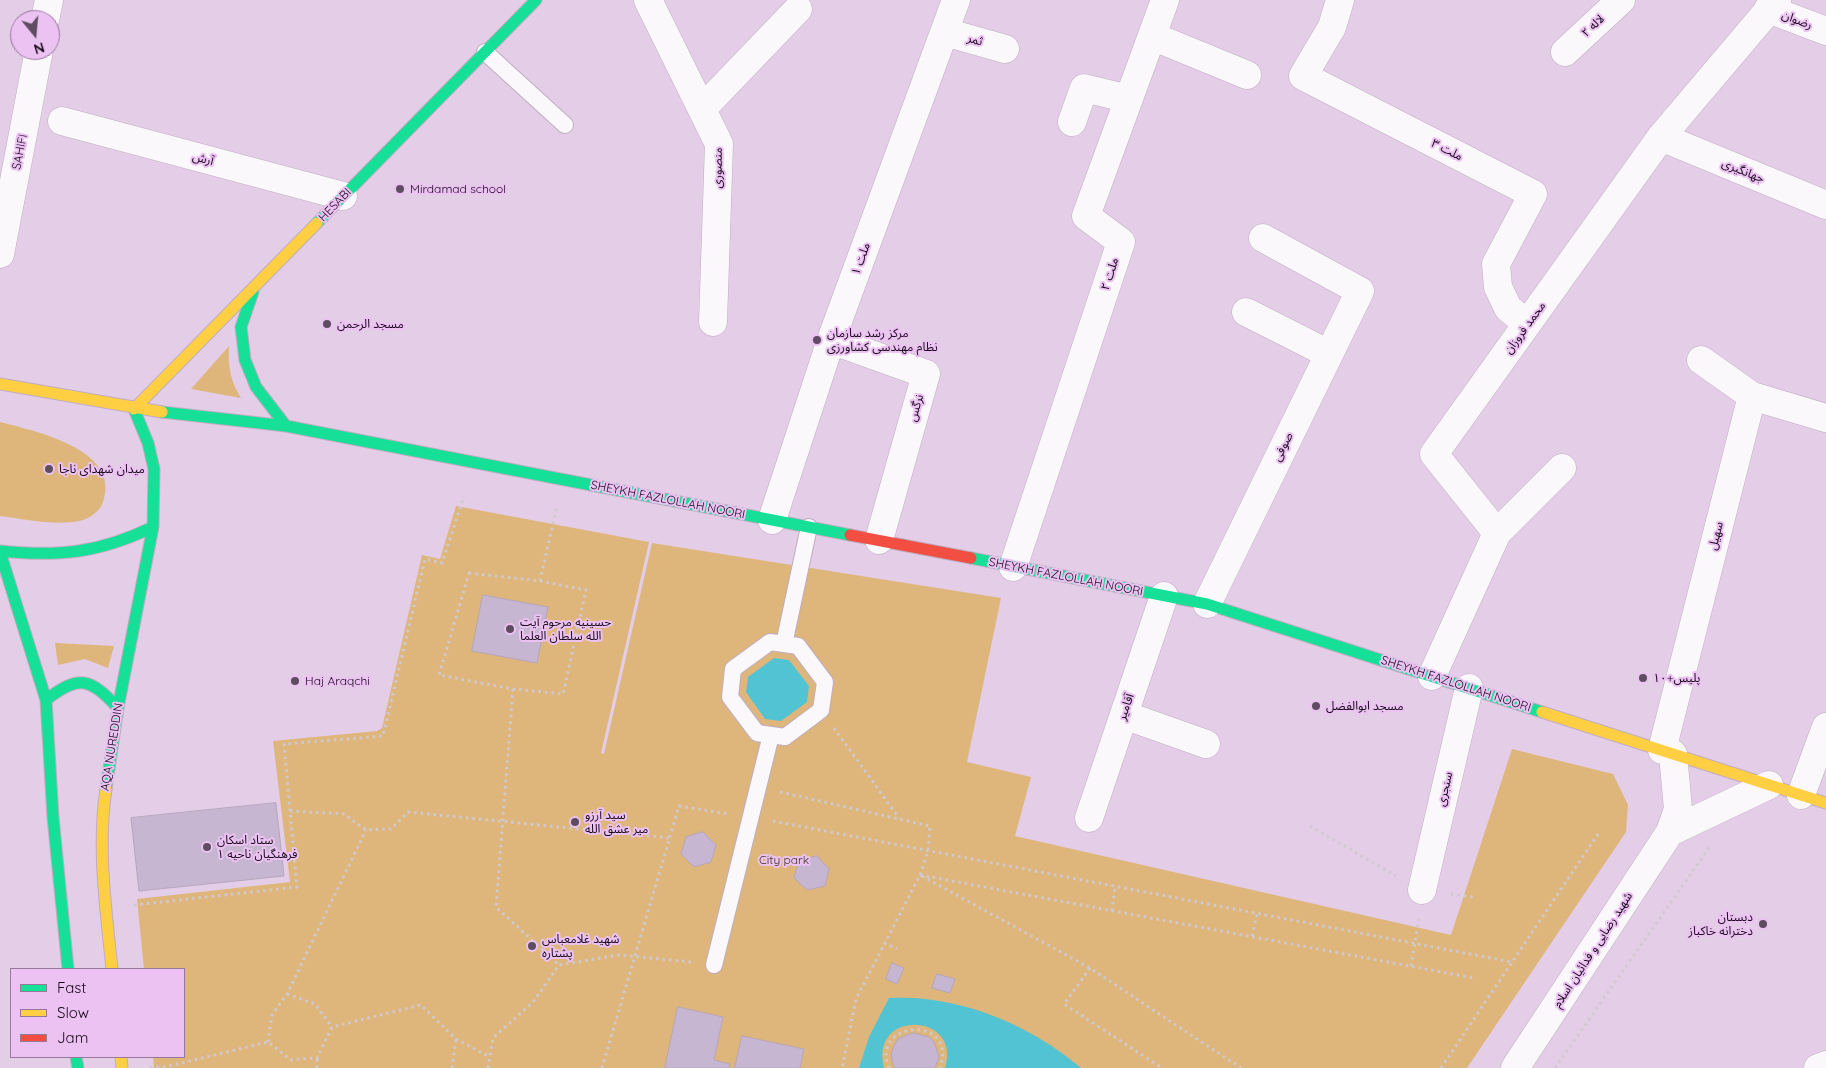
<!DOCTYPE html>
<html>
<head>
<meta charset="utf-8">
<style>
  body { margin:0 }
  #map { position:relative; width:1826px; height:1068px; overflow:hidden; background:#e4cde7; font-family:Quicksand,sans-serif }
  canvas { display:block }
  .legend { position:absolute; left:10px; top:968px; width:175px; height:90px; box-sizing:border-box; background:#ecc2f2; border:1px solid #96789b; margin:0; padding:6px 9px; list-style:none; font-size:15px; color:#160819 }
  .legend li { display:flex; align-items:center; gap:10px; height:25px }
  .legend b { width:25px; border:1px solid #96789b }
  .north { position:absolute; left:10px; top:10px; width:50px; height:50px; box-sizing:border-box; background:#ecc2f2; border:1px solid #96789b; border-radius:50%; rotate:163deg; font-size:14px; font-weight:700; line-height:20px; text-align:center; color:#160819 }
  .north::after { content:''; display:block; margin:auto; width:18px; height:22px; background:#5e4d61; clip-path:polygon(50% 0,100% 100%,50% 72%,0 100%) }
</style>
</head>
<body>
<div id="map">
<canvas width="1826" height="1068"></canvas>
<ul class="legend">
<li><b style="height:6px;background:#16e098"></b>Fast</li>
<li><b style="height:6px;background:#ffcf43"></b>Slow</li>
<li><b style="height:6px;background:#f24e42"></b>Jam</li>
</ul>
<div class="north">N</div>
</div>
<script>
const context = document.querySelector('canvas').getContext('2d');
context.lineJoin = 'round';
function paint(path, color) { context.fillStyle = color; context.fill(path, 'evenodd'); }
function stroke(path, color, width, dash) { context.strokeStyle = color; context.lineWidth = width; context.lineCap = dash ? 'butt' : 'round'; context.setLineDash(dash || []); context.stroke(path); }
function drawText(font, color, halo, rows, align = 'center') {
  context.font = font + ' Quicksand,"Noto Sans Arabic",sans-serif'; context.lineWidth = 4; context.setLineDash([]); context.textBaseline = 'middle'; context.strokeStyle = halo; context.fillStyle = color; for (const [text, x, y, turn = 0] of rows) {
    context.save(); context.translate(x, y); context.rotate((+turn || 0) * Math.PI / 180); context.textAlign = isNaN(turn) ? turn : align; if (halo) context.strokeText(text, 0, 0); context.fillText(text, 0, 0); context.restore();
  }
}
paint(new Path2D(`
  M229,346c-1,21 1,34 12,52l-50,-9z
  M0,422c34,9 122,27 103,80 -4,12 -18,19 -30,20 -23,3 -50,-3 -73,-6z
  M456,506l193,36 -48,211 3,1 48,-211 349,55 -34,164 64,15 -16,59 436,99 61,-186 101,25 15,31 -2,27 -159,236h-1313l-1,-11h31v-88h-40l-7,-70 153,-17 -17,-141 104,-10 5,-3 40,-173 18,4z
  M55,643l59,3 -6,22 -23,-9 -27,6z`), '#deb67b');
paint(new Path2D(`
  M774,658l15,2 20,26 -2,16 -26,19 -16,-2 -19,-27 2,-15z
  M889,998c68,-4 141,26 192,70h-136c18,-55 -76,-60 -61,0h-25l10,-31z`), '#52c3d3');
const building = new Path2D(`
  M483,595l65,12 -11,56 -65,-12z
  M276,803l8,73 -145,15 -8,-73z
  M703,832l13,13 -5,17 -17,5 -13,-13 5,-17z
  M817,856l12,13 -4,17 -18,4 -13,-12 5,-17z
  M892,963l12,5 -7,16 -11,-5z
  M937,974l18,5 -5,14 -18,-5z
  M678,1007l45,10 -9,43 16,4 -1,4h-64z
  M913,1033l16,4 5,5 5,15 -4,11h-41l-3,-14 3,-8 4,-7z
  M742,1036l62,13 -4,19h-65z`);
paint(building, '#c7b6d1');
stroke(building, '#b4a6bb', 1);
const lane = new Path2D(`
  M485,52l80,73
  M770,642l28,4 27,36 -4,28 -36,27 -28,-4 -27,-36 3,-28z
  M784,644l25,-117
  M714,965l57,-230`);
const street = new Path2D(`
  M648,0l71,144 -6,178
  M1340,0l-8,27 -29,49 230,118 -37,70 2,23 10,21 19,16
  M1768,9l58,22
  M45,20l4,-20
  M945,32l60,17
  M1152,36l95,39
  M1565,52l56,-52
  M702,109l96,-100
  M62,121l281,75
  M1072,122l12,-34 45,11
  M1661,137l165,68
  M0,254l39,-204
  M1246,312l83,42
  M831,340l95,34 -47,166
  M1701,360l51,36
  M772,520l59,-180 125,-340
  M1497,533l65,-65
  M1013,567l108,-325 -35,-26 79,-216
  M1207,604l153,-313 -97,-53
  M1432,676l65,-143 -63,-79 227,-317 116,-137
  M1124,715l82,29
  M1662,750l90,-354 74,22
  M1801,795l25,-68
  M1089,818l75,-222
  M1670,832l99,-47
  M1422,890l47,-202
  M1515,1068l155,-236 8,-23 -5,-55
  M1818,1068l8,-3`);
const fast = new Path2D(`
  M317,223l219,-223
  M253,292l-12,35 4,33 11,27 30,39
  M162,412l124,14 564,109
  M0,551c59,6 99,2 153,-24
  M0,552l46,148 7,117 15,152
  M971,558l236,46 335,108
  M46,700c33,-26 44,-22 72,8
  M106,789l12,-81 35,-181 1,-58 -6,-26 -14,-34
  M76,1057l2,11`);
const slow = new Path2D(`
  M0,384l162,28
  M134,409l183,-186
  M1542,712l284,91
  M106,789c-9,59 0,121 6,180
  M121,1057l1,11`);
const jam = new Path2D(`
  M850,535l121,23`);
stroke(lane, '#bfadc1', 18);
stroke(street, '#bfadc1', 29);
stroke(fast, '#bfadc1', 13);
stroke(slow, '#bfadc1', 13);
stroke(jam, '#bfadc1', 13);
stroke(new Path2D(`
  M469,573l71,8 46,9 -23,104 -50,-5 -74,-14z
  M540,581l17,-75
  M513,689l-17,218 63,58
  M834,728l65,90
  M780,792l150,34 -2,25 -8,24 -64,124 -14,69
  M290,811l54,3 22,16 25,-1 17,-17 262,26
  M773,821l739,141
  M1310,826l86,50
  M920,875l554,103
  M922,876l168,92 151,100
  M1451,894l22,3
  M134,905l163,-18 -13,-143 99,-8 42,-177 17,4 22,-67
  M1112,911l3,-25
  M1252,936l5,-22
  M884,943l13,6
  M1411,966l8,-48
  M1090,968l-26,36 98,64
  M287,994l28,10 17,23
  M268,1042l4,-27 15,-21 79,-164
  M150,1067h15l103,-25 23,18 26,-2 15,-31 89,-22 35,34 32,17
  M317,1068v-10
  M452,1068l4,-29
  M488,1068l5,-30 40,-36 26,-37 60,-10 72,7
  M602,1068l77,-262 49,8
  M889,1068c-20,-48 70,-54 51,0
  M1441,1068l159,-237
  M1555,1068l156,-223`), '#d0c9d0', 3, [2.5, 4]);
stroke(lane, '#fbf8fb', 16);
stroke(street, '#fbf8fb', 28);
stroke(fast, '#16e098', 11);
stroke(slow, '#ffcf43', 11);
stroke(jam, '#f24e42', 11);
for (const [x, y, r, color] of [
  [400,189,5,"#5e4d61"],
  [327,324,5,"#5e4d61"],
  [817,340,5,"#5e4d61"],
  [49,469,5,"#5e4d61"],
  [510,629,5,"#5e4d61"],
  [1643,678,5,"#5e4d61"],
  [295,681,5,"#5e4d61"],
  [1316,706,5,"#5e4d61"],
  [575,822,5,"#5e4d61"],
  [207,847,5,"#5e4d61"],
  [1763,924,5,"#5e4d61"],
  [532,946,5,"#5e4d61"]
]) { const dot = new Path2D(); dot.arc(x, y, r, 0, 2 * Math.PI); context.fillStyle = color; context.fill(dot); stroke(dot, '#ecc2f2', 2); }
drawText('12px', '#160819', '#ecc2f2', [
  ["رضوان",1797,20,21],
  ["لاله ۲",1593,26,-43],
  ["ثمر",975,40,16],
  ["ملت ۳",1447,150,27],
  ["SAHIFI",20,152,-79],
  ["آرش",203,159,15],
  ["منصوری",718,168,-89],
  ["جهانگیری",1743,171,22],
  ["HESABI",335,205,-46],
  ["ملت ۱",861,259,-70],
  ["ملت ۲",1110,274,-72],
  ["محمد فروزان",1525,328,-54],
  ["نرگس",916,408,-74],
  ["صوفی",1283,447,-64],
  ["SHEYKH FAZLOLLAH NOORI",668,500,11],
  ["سهیل",1716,536,-76],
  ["SHEYKH FAZLOLLAH NOORI",1066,577,11],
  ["SHEYKH FAZLOLLAH NOORI",1456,684,18],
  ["آقامیر",1126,707,-71],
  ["AQA NUREDDIN",112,747,-81],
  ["سنجری",1445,789,-77],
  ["شهید رضایی و فدائیان اسلام",1593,950,-57]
]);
drawText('12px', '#160819', '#ecc2f2', [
  ["Mirdamad school",410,189],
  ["مسجد الرحمن",337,324],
  ["مرکز رشد سازمان",827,333],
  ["نظام مهندسی کشاورزی",827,347],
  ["میدان شهدای ناجا",59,469],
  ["حسینیه مرحوم آیت",520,622],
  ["الله سلطان العلما",520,636],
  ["پلیس+۱۰",1653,678],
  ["Haj Araqchi",305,681],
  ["مسجد ابوالفضل",1326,706],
  ["سید آرزو",585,815],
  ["میر عشق الله",585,829],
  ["ستاد اسکان",217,840],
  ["فرهنگیان ناحیه ۱",217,854],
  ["دبستان",1753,917,"right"],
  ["دخترانه خاکباز",1753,931,"right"],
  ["شهید غلامعباس",542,939],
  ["پشتاره",542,953]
], 'left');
drawText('12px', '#3d321d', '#ecc2f2', [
  ["City park",784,860]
]);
</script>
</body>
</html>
